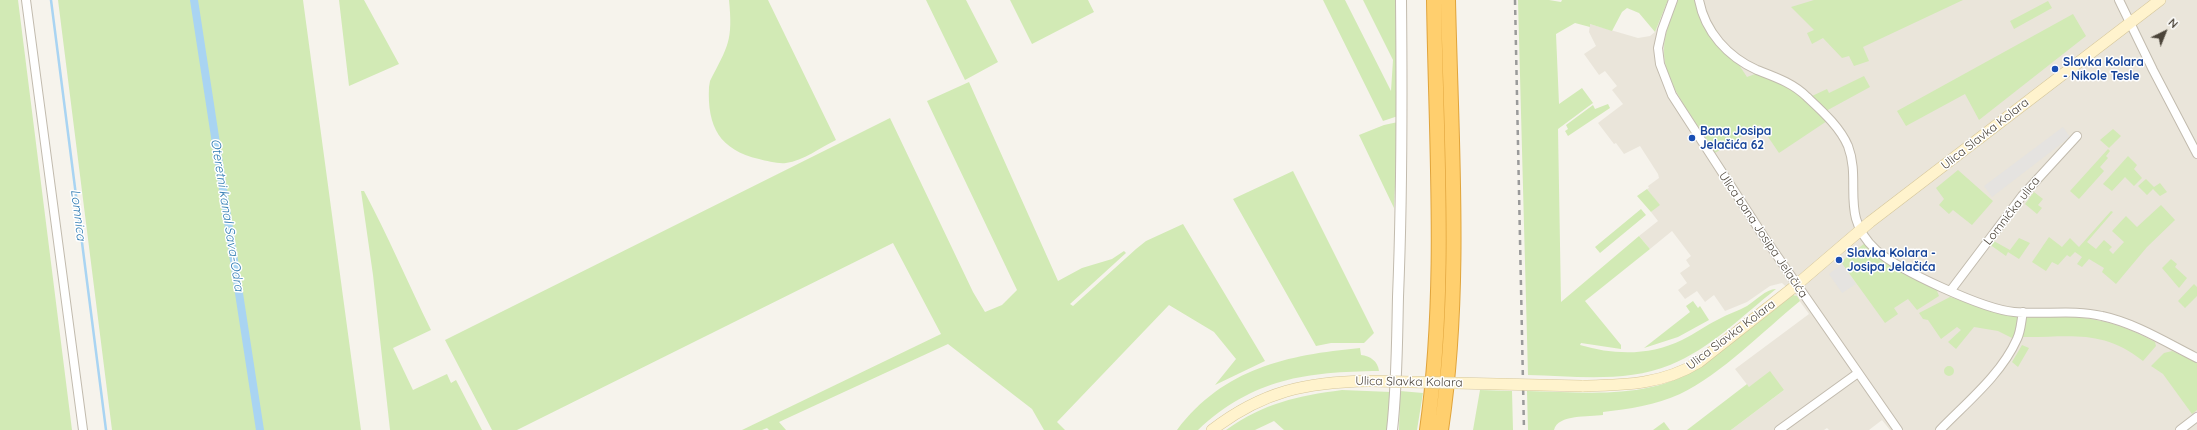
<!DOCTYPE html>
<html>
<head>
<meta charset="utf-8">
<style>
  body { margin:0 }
  #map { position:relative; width:2197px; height:430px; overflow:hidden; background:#f6f3ec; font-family:Quicksand,sans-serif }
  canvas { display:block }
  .north { position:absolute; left:2145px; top:12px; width:40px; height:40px; -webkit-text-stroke:3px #fff; paint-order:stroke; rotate:43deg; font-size:11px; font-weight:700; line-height:16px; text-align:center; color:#4b4439 }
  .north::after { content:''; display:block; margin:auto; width:14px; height:18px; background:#4b4439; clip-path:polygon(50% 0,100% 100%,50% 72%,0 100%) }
</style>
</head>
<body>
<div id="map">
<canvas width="2197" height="430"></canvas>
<div class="north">N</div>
</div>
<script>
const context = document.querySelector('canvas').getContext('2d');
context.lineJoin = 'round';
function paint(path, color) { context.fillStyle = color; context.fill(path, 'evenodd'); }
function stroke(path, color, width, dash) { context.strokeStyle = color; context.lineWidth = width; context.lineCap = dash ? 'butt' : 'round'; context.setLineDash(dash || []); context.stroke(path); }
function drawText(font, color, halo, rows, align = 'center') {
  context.font = font + ' Quicksand,sans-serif'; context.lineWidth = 3; context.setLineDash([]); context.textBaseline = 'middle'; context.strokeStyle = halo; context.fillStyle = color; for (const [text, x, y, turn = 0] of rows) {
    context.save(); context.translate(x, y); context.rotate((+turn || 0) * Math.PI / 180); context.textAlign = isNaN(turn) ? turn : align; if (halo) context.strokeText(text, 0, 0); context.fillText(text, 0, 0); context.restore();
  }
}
paint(new Path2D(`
  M1668,0h529v430h-307l-8,-10 -13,10h-40l-2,-2 -3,2h-93l53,-40 -35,-3 -14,-18 74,-55 -13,-18 -14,-13 -12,3 -23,16 -22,9 -11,-16 -9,7 -8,-11 -12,8 -7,-9 9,-7 -7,-10 10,-7 -4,-6 5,-4 -19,-25 -22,18 -11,-13 19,-15 -7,-9 8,-7 -12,-16 2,-1 -1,-2 11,-8 -1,-4 -18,-28 -16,8 -8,-11 -2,1 -16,-21 25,-19 -11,-14 5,-4 -12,-15 -6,4 -15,-21 12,-8 -7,-14 1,-8 48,14 12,-2 5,-4z`), '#eae5da');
paint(new Path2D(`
  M0,0h18l54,430h-72z
  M58,0h245l58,430h-249z
  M339,0h25l35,64 -50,22z
  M729,0h39l68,140c-15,7 -33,21 -50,23 -8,1 -19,-2 -27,-4 -39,-9 -52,-32 -50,-72l1,-6c18,-35 23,-40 19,-81z
  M926,0h40l32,62 -33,18z
  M1010,0h78l6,12 -62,32z
  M1323,0h22l46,91 2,-31 -30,-60h33l2,116 -15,5z
  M1518,0h31l12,2 1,-2h106l-13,32 -16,-19 -12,-5 -5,4 -10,19 -22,-7v3l-15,-4 -19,11 3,70 23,-16 11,15 -35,26 3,173 78,-66 11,13 -65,52 36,44v4l-40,-6 -1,2c34,10 69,11 102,-5 13,-6 24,-15 37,-21 9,-5 19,-8 28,-13 8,-5 19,-17 29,-17 -34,27 -66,60 -106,76 -44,18 -96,11 -142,10z
  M1678,0h18l51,77 11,-4 36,16 33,32 -48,32 -19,-28 -45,28c-16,-31 -52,-67 -51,-103 0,-17 8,-35 14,-50z
  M1814,0h149l-100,47 6,14 -15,5 -5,-10 -7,2 -19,-20 -11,6 -5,-11 7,-3 -23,-23z
  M2048,1l4,7 -38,21 -4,-8z
  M2073,14l13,22 -107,84 -14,-26 -59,32 -9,-15z
  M1864,76l6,11 -44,24 -14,-15 15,-7 2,4z
  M969,82l89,199 24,-13 30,-9 12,-8 2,2 -56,51 3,2 63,-57 10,-8 37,-17 82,137 -50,24 21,-26 -22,-27 -45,-27 -112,117 8,8h-21l-12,-21 -84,-65 -169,78 7,8h-17l-2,-2 -5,2h-20l199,-96 -48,-91 -376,187h-25l-47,-90 445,-222 83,174 12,20 17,-7 15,-15 -90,-189z
  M1608,104l2,4 -42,28 -3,-5 3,-2 -2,-4 27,-20 2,4z
  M1398,122l-4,86 -35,-73 25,-10z
  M2113,129l8,7 -12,12 -9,-8z
  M2108,149l2,2 -4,5 2,2 -8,9 4,4 -25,28 -9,-8z
  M2128,156l9,9 -3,4 8,9 -8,8 -9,-9 -13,14 -9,-7z
  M1958,170l35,31 -21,24 -19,-15 -4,4 -10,-9 5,-6 -8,-11z
  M1293,171l81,162 -10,10h-33l-15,3 -83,-147z
  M2146,179l8,8 6,-4 7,9 -7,4 -7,-7 -6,6 -9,-9z
  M1647,189l13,16 -9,7 -14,-16z
  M361,191h3c24,45 44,92 67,139l-38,18 20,42 34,-16 4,9 5,-3 26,50h-92l-17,-155z
  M2034,192l9,7 -5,6 4,3 -5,6 -12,-10z
  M2161,205l14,15 -28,27 -31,37 -14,-12 2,-4 -15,-9 -7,8 -5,-3 5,-7 -7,-5 -5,5 -3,-2 -9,10 -6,-3 -6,9 -14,-9 17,-25 13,10 8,-9 9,9 32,-36 2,1 -26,30 9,7 8,-9 8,7 -3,3 4,4 11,-12 -12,-11 14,-15 11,11z
  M1641,209l5,6 -46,38 -5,-6z
  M2019,238l11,5 -11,16 -11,-7 -2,4 -17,-12 3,-4 18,10z
  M1865,243c23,22 43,31 71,45l3,8 -22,14 -9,-11 -14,9 4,6 -13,9 -44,-61z
  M2171,259l6,5 -2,3 12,11 -8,10 -17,-20z
  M2194,284l3,3v9l-12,12 -7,-7z
  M1793,295l4,1 3,5c-37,30 -78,73 -120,93 -24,11 -51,15 -77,18v3c-14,2 -45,-1 -49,15h-26l-1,-39c64,1 123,10 178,-27z
  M1950,297l46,15 24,4 -6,23 -16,-8 -24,-4 -18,22 -8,-7 13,-12 -4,-3 -16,12 -13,-19 -5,-1 -4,-6z
  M1693,301l5,7 2,-2 9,14 -31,17 -34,11 46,-36 -4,-6z
  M2027,316c52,0 80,0 128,26l1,4 -13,15c-42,-33 -74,-23 -123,-24l5,-19z
  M2022,345l7,3 -11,19 -6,-5z
  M1360,348l1,7c9,1 17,6 18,16 -73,1 -125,7 -181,59h-21c47,-62 110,-75 183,-82z
  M2172,351l25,11v48l-5,4 -29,-40 -12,-8 13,-13z
  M1944 371a5 5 0 1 1 10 0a5 5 0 1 1-10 0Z
  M1770,371l14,19 -53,40h-44l60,-46 2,3z
  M1342,390l49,2 -4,38h-103l-10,-9 -19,9h-29c38,-27 71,-34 116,-40z
  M1480,390l32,1 1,39h-40z
  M1400,391l23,2 -6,37h-18z
  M1664,422l6,8h-17z`), '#d2eab5');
paint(new Path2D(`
  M2063,127l7,10 -78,60 -8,-11z
  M1842,264l14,20 -14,9 -13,-19z`), '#e5e3e0');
stroke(new Path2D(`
  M51,0l55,430`), '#a9d4f2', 2.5);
stroke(new Path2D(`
  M194,0l66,430`), '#a9d4f2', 8);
const minor = new Path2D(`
  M26,0l57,430
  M1673,0l-11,30 -4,18 2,16 12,31 92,142 134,193
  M1699,0c6,32 29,57 58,70 18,7 36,13 50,27 15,14 33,30 41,49 14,37 -9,70 28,104 24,21 107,59 138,62 29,3 59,-3 88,4 33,7 65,27 95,42
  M2119,0l34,70 44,84
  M1951,290l71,-94 55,-60
  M1779,430l79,-57
  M1940,430c26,-27 61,-55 77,-91 4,-8 4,-18 6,-27
  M2180,430l17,-13`);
const tertiary = new Path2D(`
  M1392,430c5,-44 5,-89 6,-133 4,-99 4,-198 3,-297`);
const secondary = new Path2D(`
  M1582,386c42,-1 80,-1 117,-24l95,-75 76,-65 290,-222
  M1212,430c51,-39 94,-48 157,-49`);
const motorway = new Path2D(`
  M1427,430c20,-142 9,-287 7,-430
  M1441,430c21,-140 10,-288 7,-430`);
stroke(minor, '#c2bbae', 10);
stroke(tertiary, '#c2bbae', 12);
stroke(secondary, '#d6c79b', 12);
stroke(motorway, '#e0a43c', 16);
stroke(minor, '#fff', 8);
stroke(tertiary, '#fff', 10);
stroke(secondary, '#fff3cd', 11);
stroke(motorway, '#ffcf6e', 14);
stroke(new Path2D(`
  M1515,0l9,430`), '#9a9a9a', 2.5, [5, 5]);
const secondaryBridge = new Path2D(`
  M1369,381l213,5`);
stroke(secondaryBridge, '#d6c79b', 12, []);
stroke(secondaryBridge, '#fff3cd', 11);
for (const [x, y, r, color] of [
  [2055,69,4,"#1a4fb4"],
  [1692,138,4,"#1a4fb4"],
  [1839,260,4,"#1a4fb4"]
]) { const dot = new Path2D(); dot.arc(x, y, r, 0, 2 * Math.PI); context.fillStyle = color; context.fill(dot); stroke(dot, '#fff', 1.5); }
drawText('bold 12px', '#164399', '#fff', [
  ["Slavka Kolara",2063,62],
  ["- Nikole Tesle",2063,76],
  ["Bana Josipa",1700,131],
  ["Jelačića 62",1700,145],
  ["Slavka Kolara -",1847,253],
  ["Josipa Jelačića",1847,267]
], 'left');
drawText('12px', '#4b4439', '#fff', [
  ["Ulica Slavka Kolara",1985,134,-38],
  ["Lomnička ulica",2012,211,-52],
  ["Ulica bana Josipa Jelačića",1763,235,56],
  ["Ulica Slavka Kolara",1731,335,-37],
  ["Ulica Slavka Kolara",1409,382,1]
]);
drawText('italic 13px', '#2e7ab2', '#fff', [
  ["Lomnica",78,215,83],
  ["Oteretni kanal Sava-Odra",227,215,81]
]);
</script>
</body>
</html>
